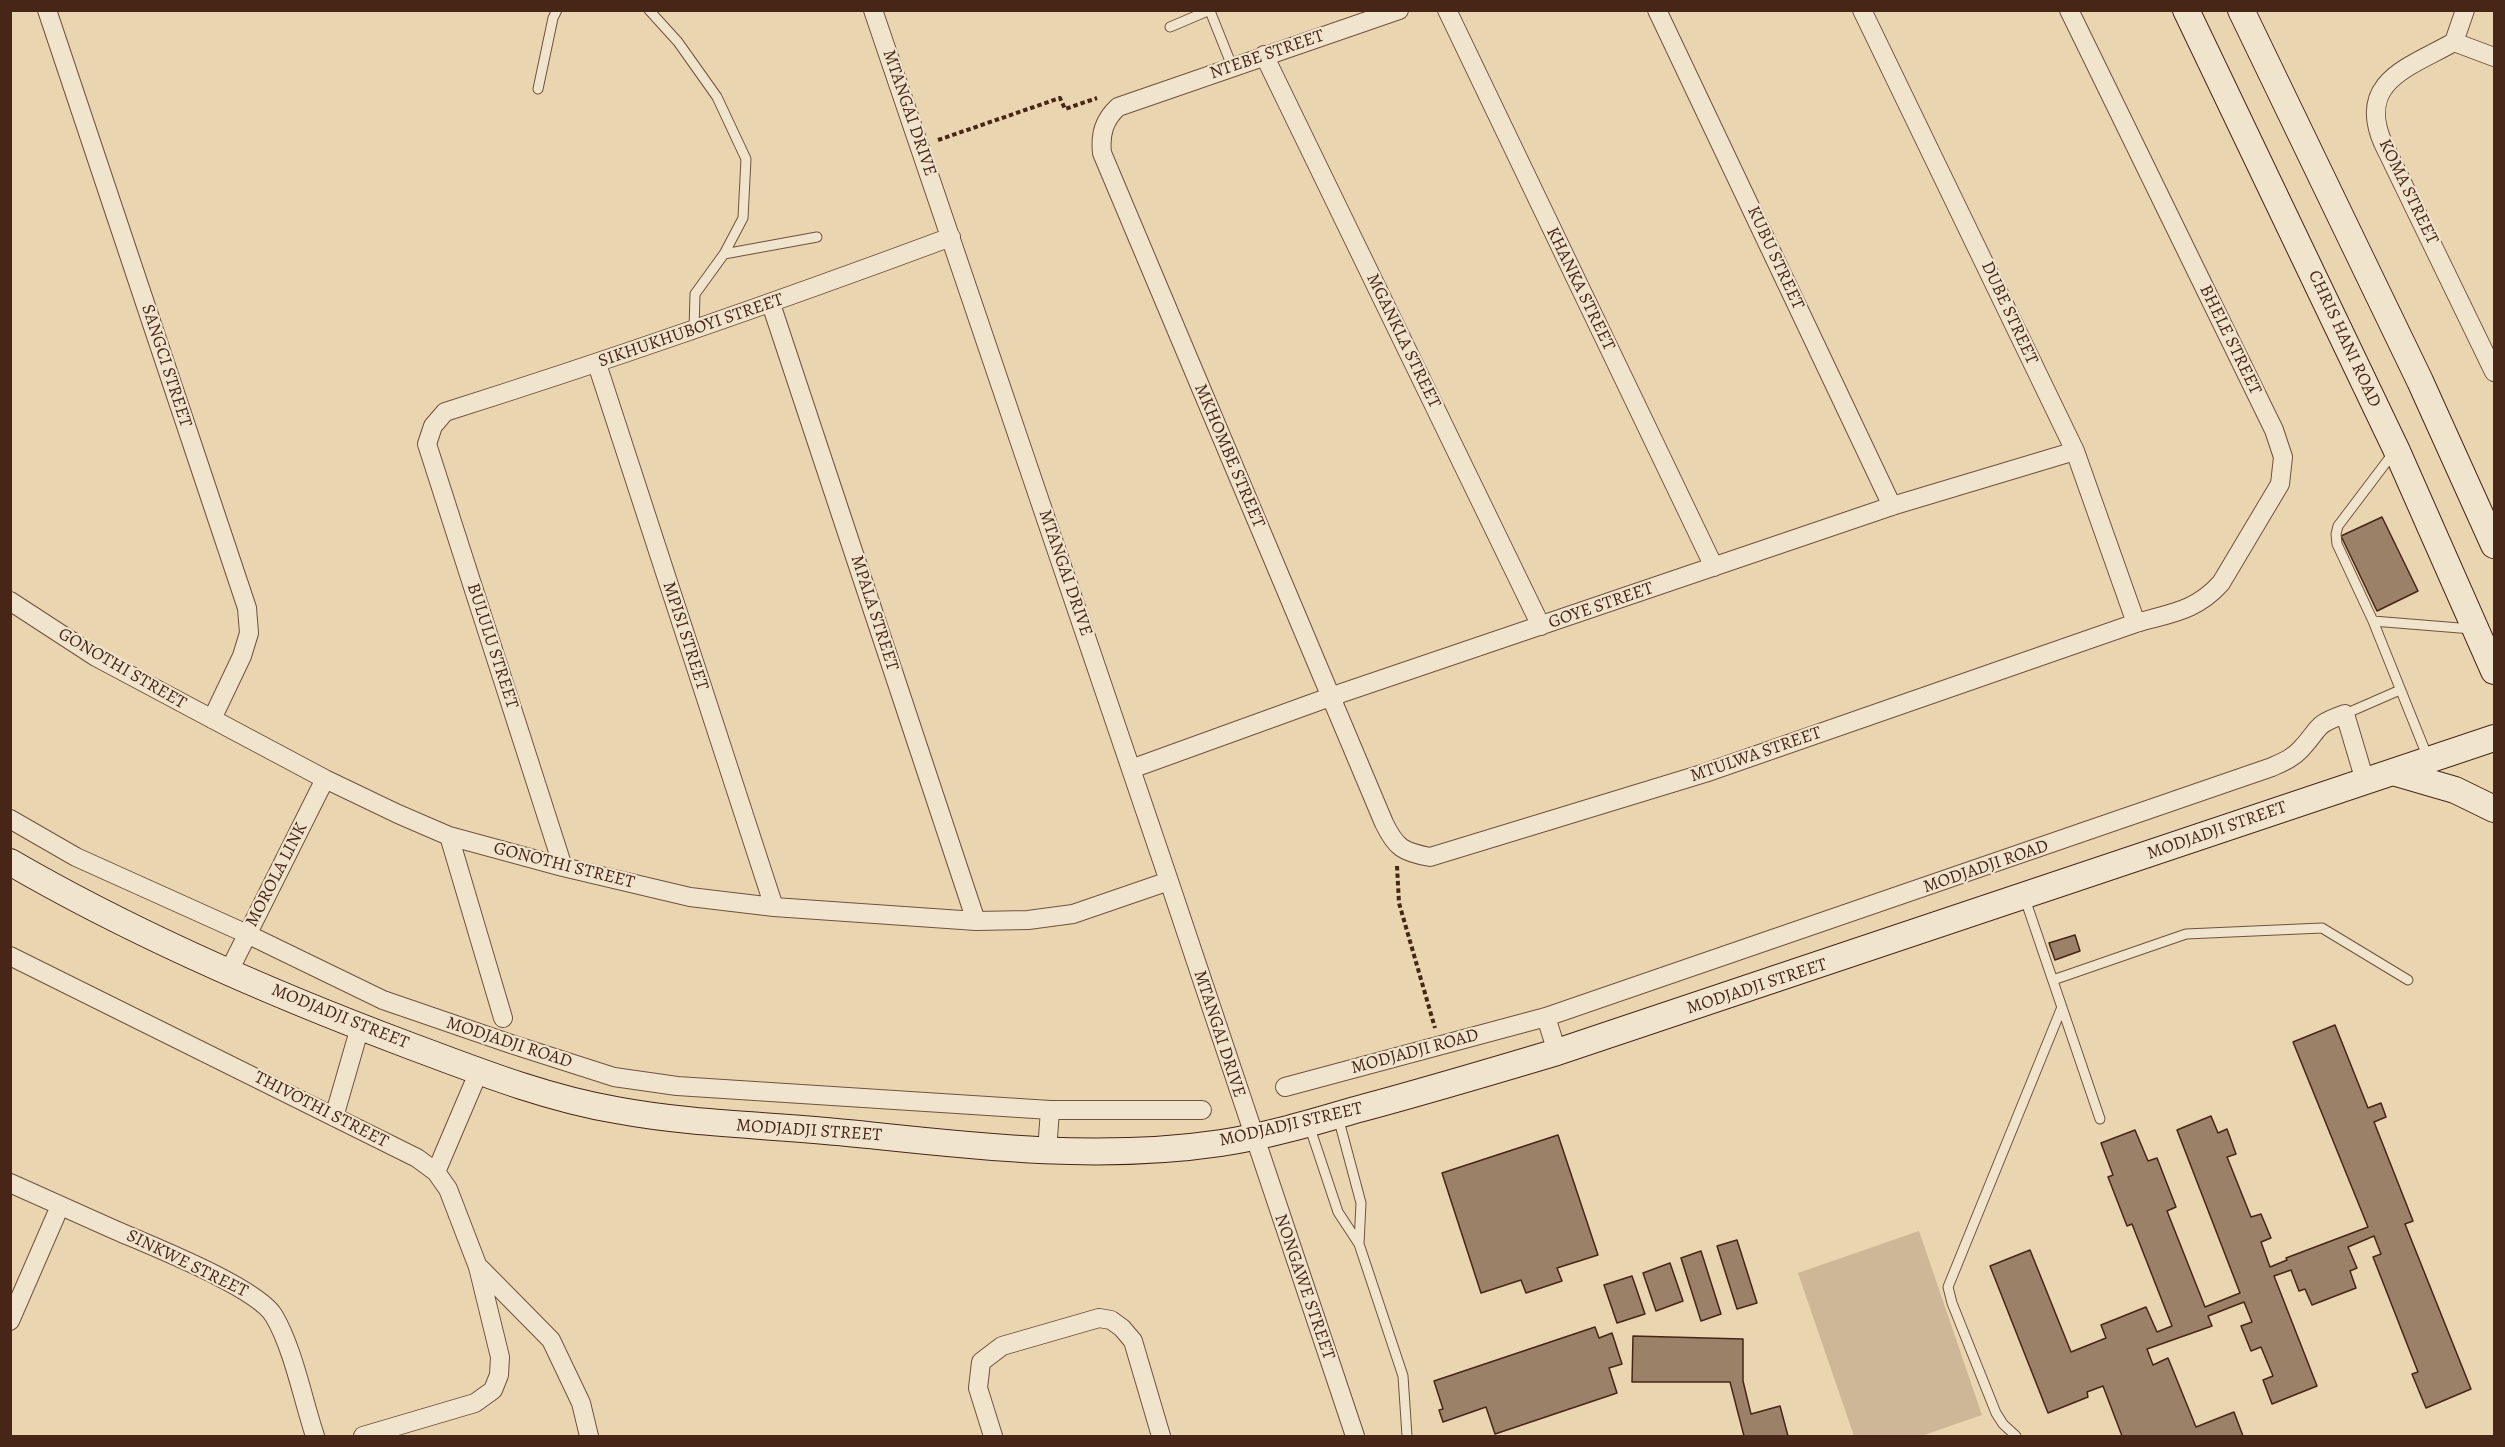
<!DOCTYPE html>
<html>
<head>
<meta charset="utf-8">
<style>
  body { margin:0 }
  #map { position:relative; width:2505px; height:1447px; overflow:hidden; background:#e9d5b0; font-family:Alegreya,serif }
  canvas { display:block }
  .frame { position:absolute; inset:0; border:12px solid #472618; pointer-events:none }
</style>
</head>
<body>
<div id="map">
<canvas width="2505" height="1447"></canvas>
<div class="frame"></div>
</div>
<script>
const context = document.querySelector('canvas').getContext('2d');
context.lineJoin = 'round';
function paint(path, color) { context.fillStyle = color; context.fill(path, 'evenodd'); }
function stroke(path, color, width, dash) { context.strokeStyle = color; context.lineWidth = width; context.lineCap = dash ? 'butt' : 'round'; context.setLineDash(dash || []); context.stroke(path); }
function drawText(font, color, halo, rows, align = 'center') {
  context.font = font + ' Alegreya,serif'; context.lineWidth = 4.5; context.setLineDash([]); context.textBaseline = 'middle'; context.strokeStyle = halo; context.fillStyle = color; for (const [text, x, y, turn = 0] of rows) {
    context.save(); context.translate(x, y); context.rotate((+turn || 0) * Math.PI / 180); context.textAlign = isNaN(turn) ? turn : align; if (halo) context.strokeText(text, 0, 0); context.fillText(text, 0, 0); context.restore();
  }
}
paint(new Path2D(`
  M1919,1231l63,184 -61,21h-67l-56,-163z`), '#cdb796');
const building = new Path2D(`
  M2382,517l36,74 -41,20 -36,-75z
  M2075,935l5,16 -25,9 -6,-17z
  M2335,1025l33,83 13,-5 5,14 -12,5 39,99 -8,3 66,165 -45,19 -14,-34 6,-2 -45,-115 8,-3 -7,-18 -26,11 9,21 -7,3 6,17 -44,17 -7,-16 -6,2 -8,-21 -17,6 43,110 -45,18 -9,-24 10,-4 -12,-29 -10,4 -10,-25 11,-4 -8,-20 -36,14 4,10 -65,23 6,16 15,-7 28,69 38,-15 9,24h-121l-19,-50 -16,6 1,5 -40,16 -58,-147 40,-16 41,102 35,-14 -5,-13 45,-18 11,25 15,-6 -40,-102 -5,2 -19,-49 5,-2 -12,-32 34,-13 13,31 9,-3 19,49 -9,4 38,96 35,-14 -63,-163 34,-14 7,17 9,-4 9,25 -9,3 24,60 10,-3 10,24 -10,4 9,25 17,-7 -1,-2 82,-31 -75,-185z
  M1558,1135l40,120 -41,13 5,13 -36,12 -5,-13 -40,13 -39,-120z
  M1737,1240l20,63 -20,6 -20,-63z
  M1701,1251l20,63 -20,7 -20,-63z
  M1670,1263l13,38 -27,10 -13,-38z
  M1632,1276l13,38 -28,9 -13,-38z
  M1595,1327l4,11 13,-5 10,31 -13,4 8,25 -122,41 -9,-27 -43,15 -4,-12 4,-1 -9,-28z
  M1633,1336l110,3v42l8,33 29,-8 8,30h-44l-14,-54h-98z`);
paint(building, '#9b8167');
stroke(building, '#472618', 1.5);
const lane = new Path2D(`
  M649,10l29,32 39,55 29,62 -3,59 -19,36 -29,40 -1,36
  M1210,11l22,55
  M1170,27l40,-17
  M538,89l15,-71 4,-8
  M724,254l93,-17
  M2394,452l-56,74 -2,8 1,10 36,77 99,8
  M2373,621l55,137
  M2345,714l55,-24
  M2024,896l76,223
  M2053,980l133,-46 136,-6 86,52
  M1338,1117l23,86 -2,41
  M1309,1125l29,87 21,32 44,132 4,60
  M2016,1436l-13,-12 -7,-11 -44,-110 -4,-16 114,-280`);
const street = new Path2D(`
  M47,10l200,598 2,25 -7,23 -30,63
  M873,10l296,871 186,555
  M1399,10l-281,97c-14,13 -18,27 -16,46l282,670c12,25 19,29 46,34l275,-84 431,-150c35,-10 60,-12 85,-40l59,-99 3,-27 -9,-27 -205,-420
  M1447,10l267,557
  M1657,10l235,496
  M1862,10l213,441 61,172
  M2454,42c-44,25 -98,39 -71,101l111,229
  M2454,42l40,15
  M2454,42l11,-32
  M1264,55l277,571
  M771,304l205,617
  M597,364l177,543
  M10,601l86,56 229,122 73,35 51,22 114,31 127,30 84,10 202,14 52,-1 45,-6 96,-33
  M1131,769l199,-72 562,-191 183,-55
  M10,819l66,38 171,77 136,66 128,44 103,33 63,9 373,24h152
  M449,836l54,182
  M563,867l-136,-423 6,-18 12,-14c171,-54 339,-113 506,-175
  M10,956l407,202 19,14 12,17 30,78 22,90 -1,18 -6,15 -18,13 -112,33
  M229,971l96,-192
  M1546,1017l11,35
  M1285,1087l261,-70 726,-250c11,-5 21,-9 29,-18 20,-21 12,-24 44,-35l20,67
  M334,1117l26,-90
  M1047,1151l3,-41
  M436,1172l43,-101
  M10,1183c35,16 70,31 105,47 34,15 142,57 159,86 19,32 29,84 41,120
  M480,1268l71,72 30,63 8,33
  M10,1321l50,-115
  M993,1436l-15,-48 3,-26 21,-16 97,-28 12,2 11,8 11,13 28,95`);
const secondary = new Path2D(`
  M2186,10l210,439 98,222
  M2241,10l179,371 74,164
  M2393,772l62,18 39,19
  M10,862c126,73 262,132 398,183 67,25 137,53 208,65 80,15 161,15 242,24 121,13 242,27 363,9 46,-7 90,-20 134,-33 68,-18 135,-38 202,-58l937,-314`);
stroke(lane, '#70523e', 11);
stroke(street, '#70523e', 20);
stroke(secondary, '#472618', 28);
stroke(new Path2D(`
  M938,140l122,-42 5,11 32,-11
  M1397,866l2,37 36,125`), '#472618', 4, [4.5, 3]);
stroke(lane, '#f1e4cc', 9);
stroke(street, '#f1e4cc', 18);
stroke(secondary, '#f1e4cc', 26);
drawText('18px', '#472618', '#f1e4cc', [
  ["NTEBE STREET",1267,55,-19],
  ["MTANGAI DRIVE",909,113,71],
  ["KOMA STREET",2408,192,64],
  ["KUBU STREET",1775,258,65],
  ["KHANKA STREET",1580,289,64],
  ["DUBE STREET",2009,313,65],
  ["SIKHUKHUBOYI STREET",691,331,-19],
  ["CHRIS HANI ROAD",2344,339,65],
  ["BHELE STREET",2230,340,64],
  ["MGANKLA STREET",1403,341,64],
  ["SANGCI STREET",166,366,72],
  ["MKHOMBE STREET",1229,456,67],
  ["MTANGAI DRIVE",1065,573,71],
  ["GOYE STREET",1601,606,-19],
  ["MPALA STREET",874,613,72],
  ["MPISI STREET",685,636,72],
  ["BULULU STREET",492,646,72],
  ["GONOTHI STREET",122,669,30],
  ["MTULWA STREET",1756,755,-19],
  ["MODJADJI STREET",2217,831,-19],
  ["GONOTHI STREET",564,866,14],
  ["MODJADJI ROAD",1986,867,-19],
  ["MOROLA LINK",277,875,-63],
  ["MODJADJI STREET",1757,987,-18],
  ["MODJADJI STREET",340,1017,22],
  ["MTANGAI DRIVE",1219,1034,72],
  ["MODJADJI ROAD",509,1043,18],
  ["MODJADJI ROAD",1415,1052,-15],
  ["THIVOTHI STREET",321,1110,27],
  ["MODJADJI STREET",1291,1125,-13],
  ["MODJADJI STREET",809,1131,4],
  ["SINKWE STREET",187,1264,26],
  ["NONGAWE STREET",1304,1287,71]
]);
</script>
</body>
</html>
